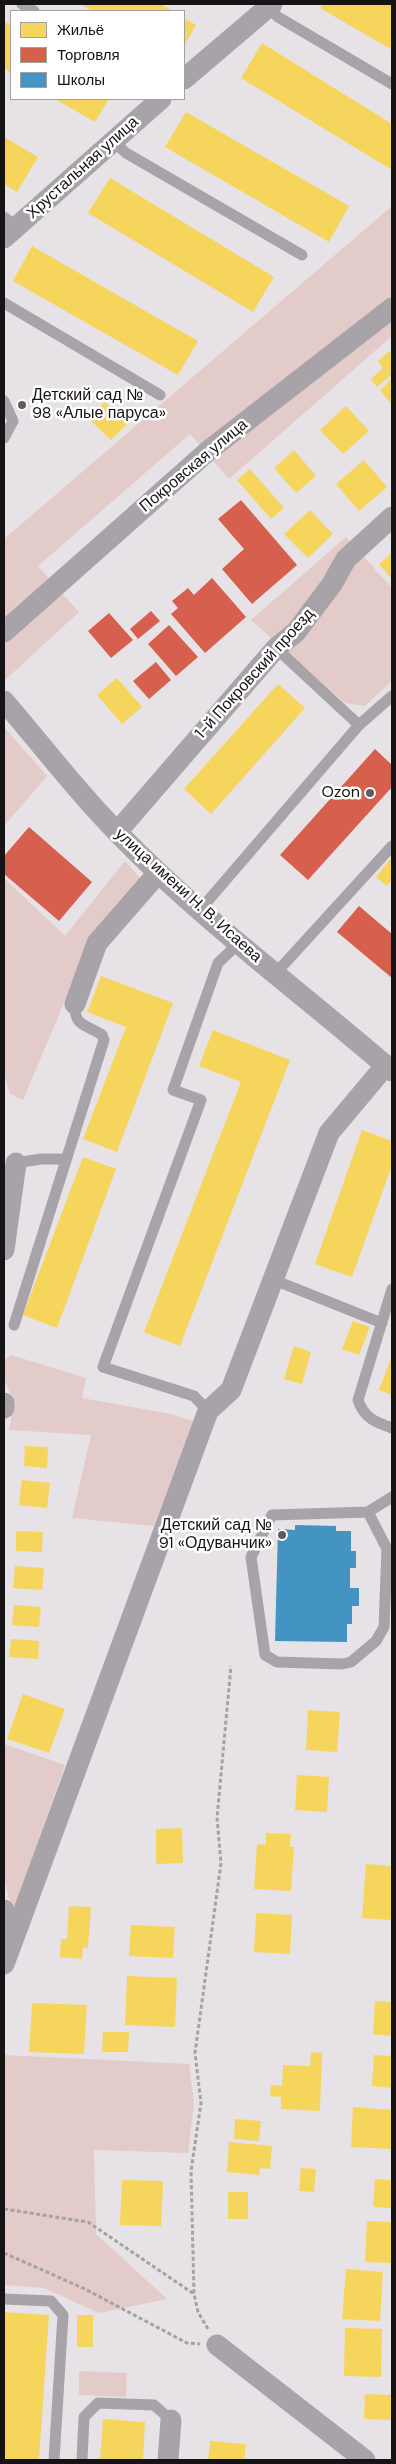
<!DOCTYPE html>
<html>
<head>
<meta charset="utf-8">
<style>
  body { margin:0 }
  #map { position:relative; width:396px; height:2464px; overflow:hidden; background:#e7e2e5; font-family:"DM Sans",sans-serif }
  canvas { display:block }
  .frame { position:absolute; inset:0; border:5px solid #161315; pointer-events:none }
  .legend { position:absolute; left:10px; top:10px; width:175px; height:90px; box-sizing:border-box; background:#fff; border:1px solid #a2a1a1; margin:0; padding:6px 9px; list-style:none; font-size:15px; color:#161315 }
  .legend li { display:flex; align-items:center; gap:10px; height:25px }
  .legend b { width:25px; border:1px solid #a2a1a1 }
</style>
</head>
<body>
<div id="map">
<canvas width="396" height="2464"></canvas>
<div class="frame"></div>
<ul class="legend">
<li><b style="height:14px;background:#f6d55c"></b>Жильё</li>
<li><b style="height:14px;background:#d6604d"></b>Торговля</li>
<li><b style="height:14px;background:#4393c3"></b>Школы</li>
</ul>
</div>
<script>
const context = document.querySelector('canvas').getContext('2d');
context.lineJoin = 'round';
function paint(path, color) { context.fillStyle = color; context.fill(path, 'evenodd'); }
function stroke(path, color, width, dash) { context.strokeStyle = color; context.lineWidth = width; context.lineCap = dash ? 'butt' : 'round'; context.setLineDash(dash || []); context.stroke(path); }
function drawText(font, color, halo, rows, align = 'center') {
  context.font = font + ' "DM Sans",sans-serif'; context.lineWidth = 5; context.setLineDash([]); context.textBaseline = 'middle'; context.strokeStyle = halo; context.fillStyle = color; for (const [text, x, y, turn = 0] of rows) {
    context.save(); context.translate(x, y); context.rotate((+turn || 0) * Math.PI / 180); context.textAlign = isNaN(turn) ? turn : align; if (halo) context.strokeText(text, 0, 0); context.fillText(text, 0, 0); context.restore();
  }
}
paint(new Path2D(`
  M392,206v130l-163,143 -39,-45 -152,132 41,46 -75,69v-142z
  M346,537l46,51v93l-27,25 -20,-3 -94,-83z
  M4,727l43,49 -43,50z
  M125,861l15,17 -50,63 -67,159 -13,-6 -6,-20v-196l61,58z
  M11,1355l75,23 -4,20 89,16 22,7 -39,105 -82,-8 19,-83 -82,-5 5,-28 -10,-23v-18z
  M4,1744l61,21 -49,139 -5,4 -7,-32z
  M4,2055l185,9 5,40 -6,49 -94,-3 2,84 71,65 -68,14 -55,-25 -40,-3z
  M79,2371l48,2 -1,24 -47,-2z`), '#e3cbca');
paint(new Path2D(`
  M80,4h81l12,7h-80z
  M323,4h69v46l-72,-42z
  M184,18l12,7 -12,21z
  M4,21l7,5v47l-7,-5z
  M262,43l130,81v46l-151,-92z
  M55,99h54l-14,23z
  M186,112l163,94 -20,36 -164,-95z
  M4,137l34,20 -21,35 -13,-8z
  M110,178l164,99 -21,35 -165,-99z
  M32,246l166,95 -20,34 -165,-94z
  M389,351l3,3v20l-15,13 -6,-8 12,-11 -5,-7z
  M392,379v26l-12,-15z
  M105,402l22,22 -16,16 -22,-21z
  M346,406l23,25 -26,23 -23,-24z
  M294,450l22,26 -20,17 -22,-25z
  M364,460l23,27 -28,24 -23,-27z
  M250,469l34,39 -13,11 -34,-39z
  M310,510l23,24 -25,24 -24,-24z
  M392,553v26l-13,-15z
  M117,678l25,29 -20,17 -25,-29z
  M278,684l27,24 -94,106 -27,-25z
  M392,857v23l-5,6 -11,-9z
  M101,976l72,27 -56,149 -34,-13 43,-112 -39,-15z
  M213,1030l77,30 -110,286 -36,-14 97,-250 -42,-16z
  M362,1130l30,11v24l-40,112 -37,-13z
  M83,1157l33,12 -59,159 -34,-13z
  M353,1321l17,6 -11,28 -17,-6z
  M294,1346l17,6 -9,32 -18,-5z
  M392,1356v39l-13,-5z
  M25,1446l23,1 -1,21 -23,-2z
  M22,1480l28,3 -3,25 -28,-3z
  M16,1531l27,1 -1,20 -26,-1z
  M15,1566l29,2 -2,22 -29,-2z
  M14,1605l27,2 -2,20 -27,-2z
  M11,1639l28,2 -1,18 -29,-2z
  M23,1694l42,15 -16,44 -42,-14z
  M308,1710l32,2 -3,40 -31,-2z
  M297,1775l32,2 -2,35 -32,-2z
  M182,1828l1,35 -27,1v-35z
  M266,1833l25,1 -1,13h4l-3,44 -37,-2 3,-45 9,1z
  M366,1864l26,2v54l-30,-2z
  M69,1906l22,1 -3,41 -5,-1 -1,12 -22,-2 1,-18h6z
  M256,1913l36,2 -2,39 -36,-2z
  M131,1925l44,2 -2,31 -44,-2z
  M127,1976l50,2 -2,49 -50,-2z
  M375,2001l17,1v34l-19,-2z
  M32,2003l55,2 -3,49 -55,-2z
  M103,2032h26l-1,20h-26z
  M311,2052l11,1 -2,58 -39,-2v-12l-11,-1 1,-11 11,1 1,-21 27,1z
  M374,2055l18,1v32l-20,-2z
  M353,2107l39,3v39l-41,-2z
  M235,2119l26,2 -2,20 -25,-2z
  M229,2142l43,4 -2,23 -10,-1 -1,7 -32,-3z
  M301,2168l15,1 -2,23 -15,-1z
  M375,2179l17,1v28l-19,-1z
  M122,2180l41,1 -2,45 -41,-1z
  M228,2192h20v27h-20z
  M367,2221l25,1v41l-27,-1z
  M346,2269l37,3 -3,49 -38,-2z
  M4,2312l45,3 -10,145h-35z
  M77,2315h16v32h-16z
  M345,2328l37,1 -1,48 -37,-1z
  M365,2394l27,1 -1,25 -27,-1z
  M103,2419l42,3 -2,38h-43z
  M210,2441l36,3 -2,16h-36z`), '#f6d55c');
paint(new Path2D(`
  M241,500l56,65 -45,39 -30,-35 22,-20 -26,-30z
  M212,578l34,39 -41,36 -34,-39 7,-6 -6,-7 16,-13 6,7z
  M151,611l9,10 -22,18 -8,-10z
  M109,613l24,27 -22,18 -23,-27z
  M169,625l29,32 -22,19 -28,-32z
  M156,662l15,18 -22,19 -16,-18z
  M375,749l17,16v22l-84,93 -28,-25z
  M29,827l63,55 -33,39 -55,-47v-18z
  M359,906l33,28v44l-55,-46z`), '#d6604d');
paint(new Path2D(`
  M295,1525l41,1v5h15v20h5v17h-6v20h9v18h-7v18h-5v18l-72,-1 3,-112 17,1z`), '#4393c3');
stroke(new Path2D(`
  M4,2209l84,13 106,72
  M4,2253l81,36 102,54 13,1
  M208,2329l-10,-17 -4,-18 -3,-123 10,-68 -6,-50 26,-190 -4,-45 14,-152`), '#a5a1a4', 3, [4, 2.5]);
stroke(new Path2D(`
  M22,4l12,7
  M268,7l10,10 114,67
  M113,141l13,12 176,102
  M4,217l13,10
  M4,303l156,92
  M4,401l9,20 -9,17
  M276,648l83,77 33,-29
  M200,910l159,-185
  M275,974l117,-128
  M16,1163l25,-4h25
  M274,1280l108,43
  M392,1289l-34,111c6,18 17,22 34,28
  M14,1325l90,-285 -2,-5c-15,-11 -28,-7 -27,-31
  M208,1411l-14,-15 -91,-29 98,-267 -28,-10 45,-127 21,-20
  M368,1512l19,37 -3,78 -8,14 -25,21 -9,2 -65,-2 -12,-7 -14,-98 21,-42 96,-3 24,-15
  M4,2299l47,2 12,14 -9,145
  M82,2460l2,-43 14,-14 56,2 17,15`), '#a7a3a9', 11);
stroke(new Path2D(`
  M184,79l88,-75
  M4,238l157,-139
  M4,632l204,-181 184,-143
  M4,701c38,44 73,91 114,132 84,87 183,159 274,238
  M117,832l159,-184 20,-16 36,-48 14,-25 46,-42
  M75,1004l22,-61 61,-70
  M4,1250l12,-87
  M4,1403v5
  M4,1910l3,17 9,5 -12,32
  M16,1932l192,-521 23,-21 98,-257 57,-68
  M217,2345l148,115
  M168,2460l3,-40`), '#a7a3a9', 21);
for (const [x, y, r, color] of [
  [22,405,5,"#5f5b5e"],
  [370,793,5,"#5f5b5e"],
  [282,1535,5,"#5f5b5e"]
]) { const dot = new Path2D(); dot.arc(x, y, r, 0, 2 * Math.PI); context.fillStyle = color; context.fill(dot); stroke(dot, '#fff', 2); }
drawText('16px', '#161315', '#fff', [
  ["Хрустальная улица",83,168,-42],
  ["Покровская улица",194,466,-40],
  ["1-й Покровский проезд",255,674,-48],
  ["улица имени Н. В. Исаева",188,896,42]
]);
drawText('16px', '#161315', '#fff', [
  ["Детский сад №",32,396,"left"],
  ["98 «Алые паруса»",32,414,"left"],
  ["Ozon",360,793],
  ["Детский сад №",272,1526],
  ["91 «Одуванчик»",272,1544]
], 'right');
</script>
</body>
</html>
